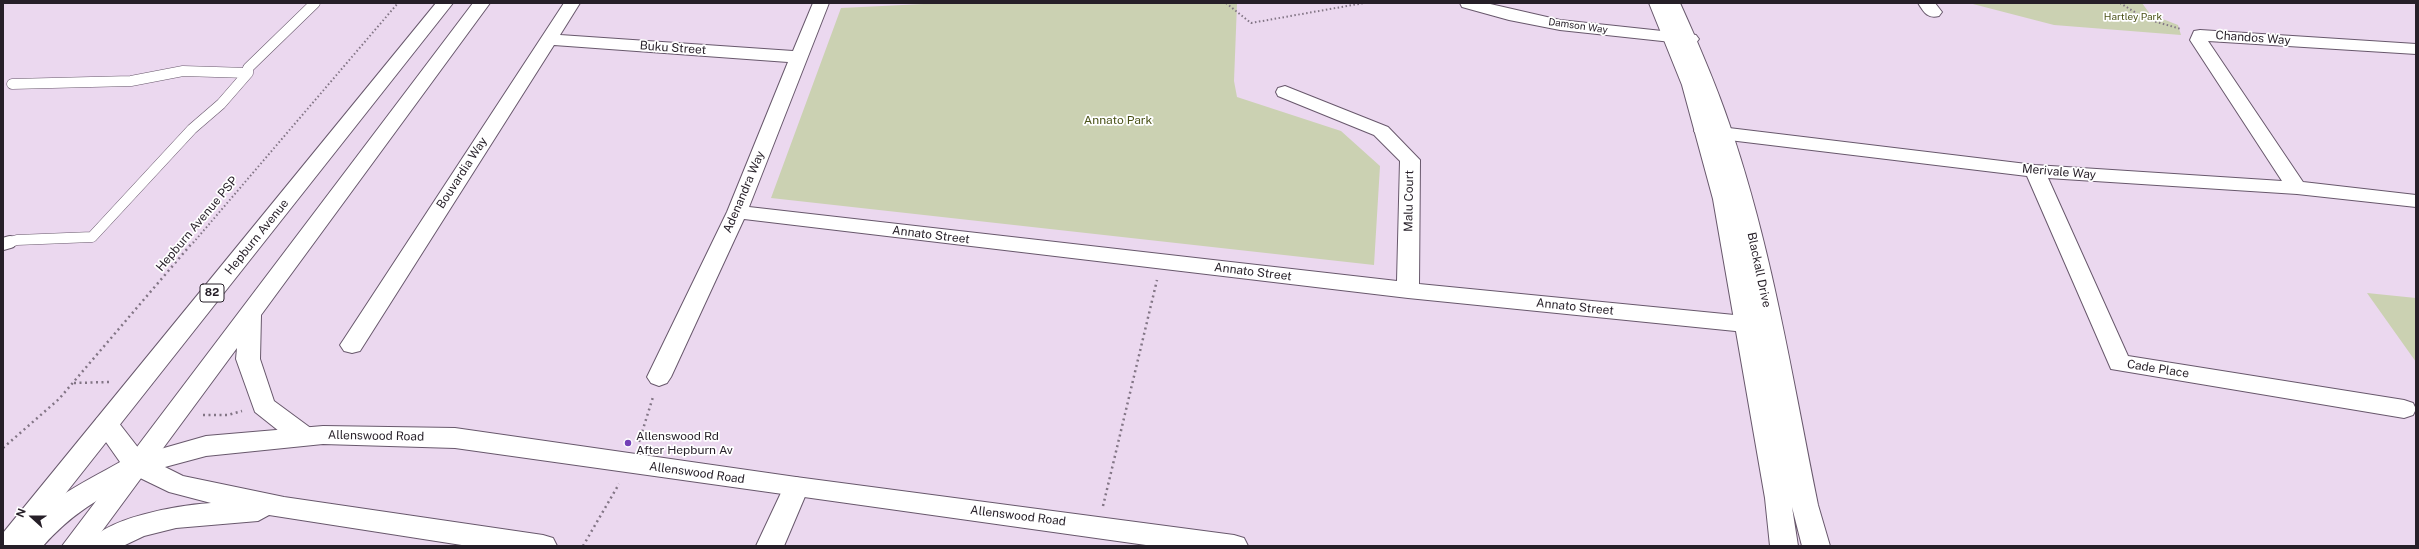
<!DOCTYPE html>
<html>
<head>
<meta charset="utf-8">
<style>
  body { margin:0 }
  #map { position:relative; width:2419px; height:549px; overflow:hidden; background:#ebd8ef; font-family:"Public Sans",sans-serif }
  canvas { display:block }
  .frame { position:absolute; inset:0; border:4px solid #261f28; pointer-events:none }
  .north { position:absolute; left:12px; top:497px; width:40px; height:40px; -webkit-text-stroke:3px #fff; paint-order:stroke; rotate:291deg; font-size:11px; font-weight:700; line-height:16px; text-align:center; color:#261f28 }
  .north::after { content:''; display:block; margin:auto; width:14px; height:18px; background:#261f28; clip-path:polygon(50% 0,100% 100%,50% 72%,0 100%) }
</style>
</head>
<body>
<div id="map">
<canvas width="2419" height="549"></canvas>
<div class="frame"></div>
<div class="north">N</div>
</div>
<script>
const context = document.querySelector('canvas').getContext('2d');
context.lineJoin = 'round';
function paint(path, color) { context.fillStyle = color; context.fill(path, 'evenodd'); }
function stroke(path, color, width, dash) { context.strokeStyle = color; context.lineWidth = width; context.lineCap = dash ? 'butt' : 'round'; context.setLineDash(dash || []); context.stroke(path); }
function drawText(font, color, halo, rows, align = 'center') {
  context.font = font + ' "Public Sans",sans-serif'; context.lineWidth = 3.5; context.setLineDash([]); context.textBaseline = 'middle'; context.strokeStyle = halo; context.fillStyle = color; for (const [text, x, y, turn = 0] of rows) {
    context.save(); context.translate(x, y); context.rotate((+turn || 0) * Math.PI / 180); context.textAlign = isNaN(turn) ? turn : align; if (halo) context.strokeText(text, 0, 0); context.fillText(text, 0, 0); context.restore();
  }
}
paint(new Path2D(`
  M944,3l293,1 -3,77 3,16 104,34 39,35 -6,99 -603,-67 70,-190z
  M1969,3h173l8,11 28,11 3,10 -127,-10z
  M2367,293l49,5v64z`), '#cbd1b2');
const serviceFar1 = new Path2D(`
  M12,84l119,-3 52,-10 65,2
  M7,243l10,-3 75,-3 100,-108 29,-25 27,-31v-5l67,-65`);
const service = new Path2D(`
  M3,244l7,-2`);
const minor = new Path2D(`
  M564,3h16l-20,32 233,16 20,-48h16l-80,204 648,74 3,-120 -26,-26 -96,-39 -2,-4 2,-4 7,-2 103,41 32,33 -1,124 346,34 8,2 3,6 -3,6 -8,2 -357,-36 -664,-79 -73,158 -4,6 -8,3 -8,-3 -4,-6 80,-165 61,-150 -234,-17 -194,306 -8,2 -8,-2 -4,-6 4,-6z
  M1460,3h26l74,17 130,14 6,1 3,4 -3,4 -6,1 -130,-14 -51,-10 -47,-13z
  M1918,3h17l7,9 -3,4c-12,3 -15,-4 -21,-13z
  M2200,30l216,14v10l-208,-13 95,141 113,13v12l-119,-13 -249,-16 80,178 276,44 9,3 3,6 -3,6 -9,3 -293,-49 -84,-193 -323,-39 -7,-2 -3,-4 3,-4 7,-2 331,40 247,16 -92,-141 4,-9z
  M796,477l9,3 4,7 -25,59h-28l31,-66z`);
const tertiary = new Path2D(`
  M106,416l9,2 28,36 63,-18 117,-10 132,2 341,49 438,58 10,3 4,8h-95l-698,-98 -132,-4 -117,12 -41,11 18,9 101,21 259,38 10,3 4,8h-89l-199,-31 -11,6 -82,7 -32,8 -21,10h-36c15,-29 94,-41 124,-43l-42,-11 -31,-15c-39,22 -65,35 -95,69h-30c21,-42 69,-62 107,-84l-26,-37 3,-7z`);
const secondary = new Path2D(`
  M1649,3h31c18,40 35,79 49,120 43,124 63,254 89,382l12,41h-28l-10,-39 6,39h-28l-5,-48 -52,-299 -31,-114z`);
const primary = new Path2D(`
  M436,3h17l-429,543h-21v-13z
  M473,3h17l-229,312 -1,44 14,42 38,28 3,7 -3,7 -9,2 -9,-2 -39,-31 -19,-53 1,-11 -146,198h-29z`);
stroke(serviceFar1, '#68586c', 11);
stroke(service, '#68586c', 14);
stroke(minor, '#68586c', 2);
stroke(tertiary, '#68586c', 2);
stroke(secondary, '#68586c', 2);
stroke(primary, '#68586c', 2);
stroke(new Path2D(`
  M1226,3l25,20 113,-20
  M2120,3l26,16 35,10
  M193,243l205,-240`), '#827585', 2, [1.5, 2.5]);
stroke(new Path2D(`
  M74,383l35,-1
  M203,415h25l14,-4
  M639,442l14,-45
  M3,448l56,-49 134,-157
  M1103,506l54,-226
  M583,546l36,-62`), '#827585', 2.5, [2, 3.5]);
stroke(serviceFar1, '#fff', 10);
stroke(service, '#fff', 12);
paint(minor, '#fff');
paint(tertiary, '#fff');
paint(secondary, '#fff');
paint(primary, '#fff');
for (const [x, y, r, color] of [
  [628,443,4,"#7340b7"]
]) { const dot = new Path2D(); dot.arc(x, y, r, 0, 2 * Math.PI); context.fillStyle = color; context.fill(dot); stroke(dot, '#fff', 1.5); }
drawText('10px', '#4b5319', '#fff', [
  ["Hartley Park",2133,17]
]);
drawText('10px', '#261f28', '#fff', [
  ["Damson Way",1578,26,8]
]);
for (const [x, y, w] of [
  [212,293,24]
]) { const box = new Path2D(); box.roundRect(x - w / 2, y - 9, w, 18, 3); context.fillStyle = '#fff'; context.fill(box); stroke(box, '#261f28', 1); }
drawText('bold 11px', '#261f28', null, [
  ["82",212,293]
]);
drawText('12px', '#261f28', '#fff', [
  ["Chandos Way",2253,38,4],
  ["Buku Street",673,48,4],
  ["Merivale Way",2059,172,5],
  ["Bouvardia Way",462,173,-57],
  ["Adenandra Way",744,192,-67],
  ["Malu Court",1409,201,-89],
  ["Hepburn Avenue PSP",197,224,-50],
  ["Annato Street",931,235,7],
  ["Hepburn Avenue",257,237,-51],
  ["Blackall Drive",1759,270,78],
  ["Annato Street",1253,272,7],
  ["Annato Street",1575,307,6],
  ["Cade Place",2158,369,9],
  ["Allenswood Road",376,436,1],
  ["Allenswood Road",697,473,8],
  ["Allenswood Road",1018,516,7]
]);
drawText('12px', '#4b5319', '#fff', [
  ["Annato Park",1118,120]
]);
drawText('12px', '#261f28', '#fff', [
  ["Allenswood Rd",636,436],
  ["After Hepburn Av",636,450]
], 'left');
</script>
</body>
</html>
